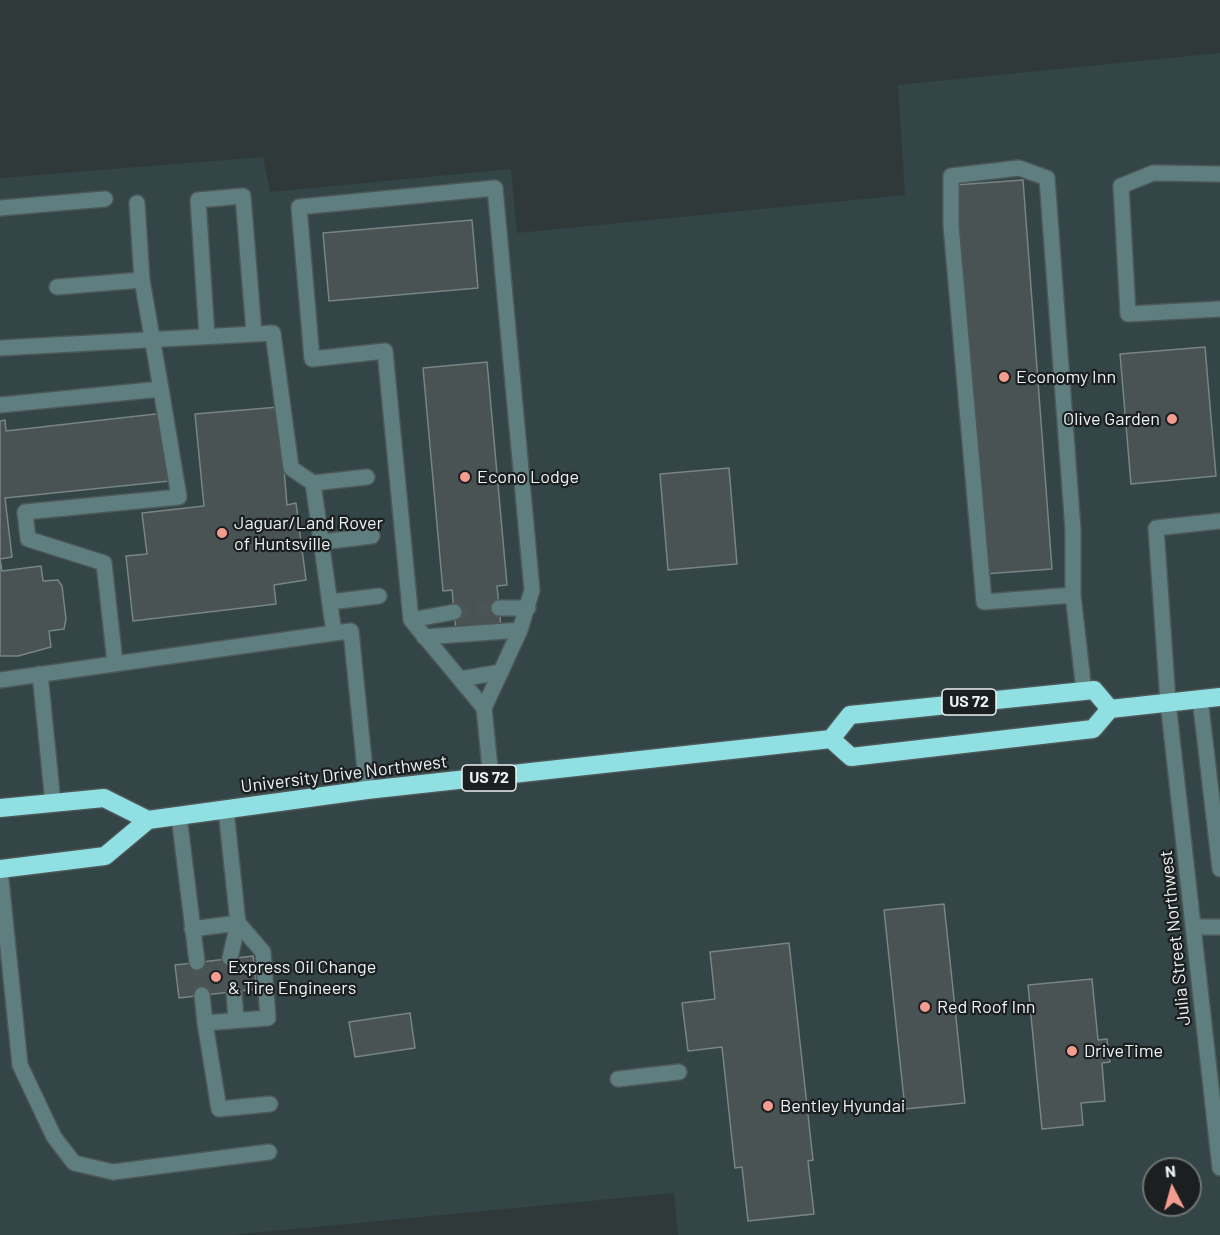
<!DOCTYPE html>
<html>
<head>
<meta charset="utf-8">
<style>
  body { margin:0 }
  #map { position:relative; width:1220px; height:1235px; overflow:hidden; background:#2f393a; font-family:Barlow,sans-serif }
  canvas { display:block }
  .north { position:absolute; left:1142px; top:1157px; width:60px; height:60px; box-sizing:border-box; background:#1b1f20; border:2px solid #6f7374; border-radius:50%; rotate:354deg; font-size:16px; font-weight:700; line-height:24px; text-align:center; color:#ecf2f3 }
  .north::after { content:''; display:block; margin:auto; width:21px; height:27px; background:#f59c90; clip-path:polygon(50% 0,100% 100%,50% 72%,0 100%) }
</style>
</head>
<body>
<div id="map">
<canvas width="1220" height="1235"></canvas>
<div class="north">N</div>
</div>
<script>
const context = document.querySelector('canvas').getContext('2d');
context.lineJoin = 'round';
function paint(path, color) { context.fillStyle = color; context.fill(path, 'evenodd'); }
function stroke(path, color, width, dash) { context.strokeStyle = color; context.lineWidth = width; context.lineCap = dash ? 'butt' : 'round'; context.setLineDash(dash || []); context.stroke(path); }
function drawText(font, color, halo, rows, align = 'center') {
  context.font = font + ' Barlow,sans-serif'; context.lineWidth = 4.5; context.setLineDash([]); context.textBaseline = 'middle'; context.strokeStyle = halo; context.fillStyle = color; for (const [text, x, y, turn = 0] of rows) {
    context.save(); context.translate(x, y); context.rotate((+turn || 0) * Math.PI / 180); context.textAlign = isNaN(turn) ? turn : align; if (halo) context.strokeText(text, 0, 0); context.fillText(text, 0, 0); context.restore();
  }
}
paint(new Path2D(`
  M1220,53v1182h-542l-4,-42 -443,42h-231v-1057l263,-21 7,35 241,-23 6,64 388,-38 -7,-110zM1154,1169h36v36h-36z`), '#334546');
const building = new Path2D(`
  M1023,180l29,389 -68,5 -29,-389z
  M472,220l6,68 -149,13 -6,-68z
  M1205,347l11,129 -85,8 -11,-130z
  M487,362l20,223 -10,1 4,41 -45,4 -4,-41 -9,1 -20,-223z
  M279,407l8,98 9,-2 10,77 -32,5 2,19 -143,17 -7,-65 21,-2 -5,-41 62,-7 -9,-92z
  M164,413l6,68 -165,17 7,59 -12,2 2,12 39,-5 2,15 15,-1 4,6 4,33 -2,10 -15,2 2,16 -33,9h-18v-235l5,-1 1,11z
  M729,468l8,96 -69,6 -8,-96z
  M944,904l21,199 -60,6 -21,-199z
  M789,943l24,217 -5,1 6,53 -66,7 -6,-54 -7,1 -13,-121 -34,4 -6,-48 33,-4 -5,-47z
  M253,956l4,33 -78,9 -4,-33z
  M1092,979l6,61 9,-1 3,23 -8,1 3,38 -24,2 2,22 -41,4 -14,-144z
  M410,1013l5,35 -60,9 -6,-35z`);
paint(building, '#495354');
stroke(building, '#798485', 1.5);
stroke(new Path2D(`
  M454,612l45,-4
  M230,958l4,34
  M197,962l5,33`), '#4b5556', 15, [15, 8]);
const minor = new Path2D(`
  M1019,168l28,10 26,352v65l-89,7 -33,-377v-49z
  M1220,174l-67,-1 -32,13 7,128 92,-5
  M495,188l37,402 -12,40 -36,78 -73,-88 -26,-269 -73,8 -13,-152z
  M0,208l105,-9
  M57,287l85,-7
  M207,336l-9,-136 45,-4 11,137
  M0,348l273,-15 18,135 22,15 21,150 17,-2 16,159
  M0,405l161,-16 -19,-109 -5,-77
  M313,483l54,-6
  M1220,521l-64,7 12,174 52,466
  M322,542l50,-6
  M1073,595l11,96
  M330,602l49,-6
  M499,608h29
  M411,620l43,-8
  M424,637l96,-7
  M115,663l-11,-100 -76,-24 -3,-27 154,-15 -18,-108
  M40,674l13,129
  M460,679l41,-7
  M0,680l334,-47
  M1200,698l20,171
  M484,708l7,70
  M226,810l12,113 -8,35
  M179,816l18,146
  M0,870l20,195 34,72 20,26 39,9 156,-20
  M238,923l25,29 5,66 -63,5 14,86 51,-5
  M1193,927h27
  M192,929l46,-6
  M234,992l2,28
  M202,995l3,28
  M618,1079l61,-7`);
const highway = new Path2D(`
  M831,739l20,18 242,-28 17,-20 110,-12
  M0,808l104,-10 44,22
  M0,869l105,-13 43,-36 219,-30 464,-51 19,-24 244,-25 16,19`);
stroke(minor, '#4d5758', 18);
stroke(highway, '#4d5758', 21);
stroke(minor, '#5f7e7f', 15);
stroke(highway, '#90dfe3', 18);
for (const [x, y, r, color] of [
  [1004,377,6,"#f59c90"],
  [1172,419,6,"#f59c90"],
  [465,477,6,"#f59c90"],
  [222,533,6,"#f59c90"],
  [216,977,6,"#f59c90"],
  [925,1007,6,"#f59c90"],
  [1072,1051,6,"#f59c90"],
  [768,1106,6,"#f59c90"]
]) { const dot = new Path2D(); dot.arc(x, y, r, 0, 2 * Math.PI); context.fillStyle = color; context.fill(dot); stroke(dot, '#1b1f20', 2); }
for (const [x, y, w] of [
  [969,702,54],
  [489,778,54]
]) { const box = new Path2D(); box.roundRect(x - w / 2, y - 13, w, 26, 4.5); context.fillStyle = '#1b1f20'; context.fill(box); stroke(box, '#ecf2f3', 1.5); }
drawText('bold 16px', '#ecf2f3', null, [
  ["US 72",969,702],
  ["US 72",489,778]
]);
drawText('18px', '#ecf2f3', '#1b1f20', [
  ["Economy Inn",1016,377],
  ["Olive Garden",1160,419,"right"],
  ["Econo Lodge",477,477],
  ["Jaguar/Land Rover",234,523],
  ["of Huntsville",234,544],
  ["Express Oil Change",228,967],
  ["& Tire Engineers",228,988],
  ["Red Roof Inn",937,1007],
  ["DriveTime",1084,1051],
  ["Bentley Hyundai",780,1106]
], 'left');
drawText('18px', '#ecf2f3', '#1b1f20', [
  ["University Drive Northwest",344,774,-7],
  ["Julia Street Northwest",1175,938,-96]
]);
</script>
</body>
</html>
